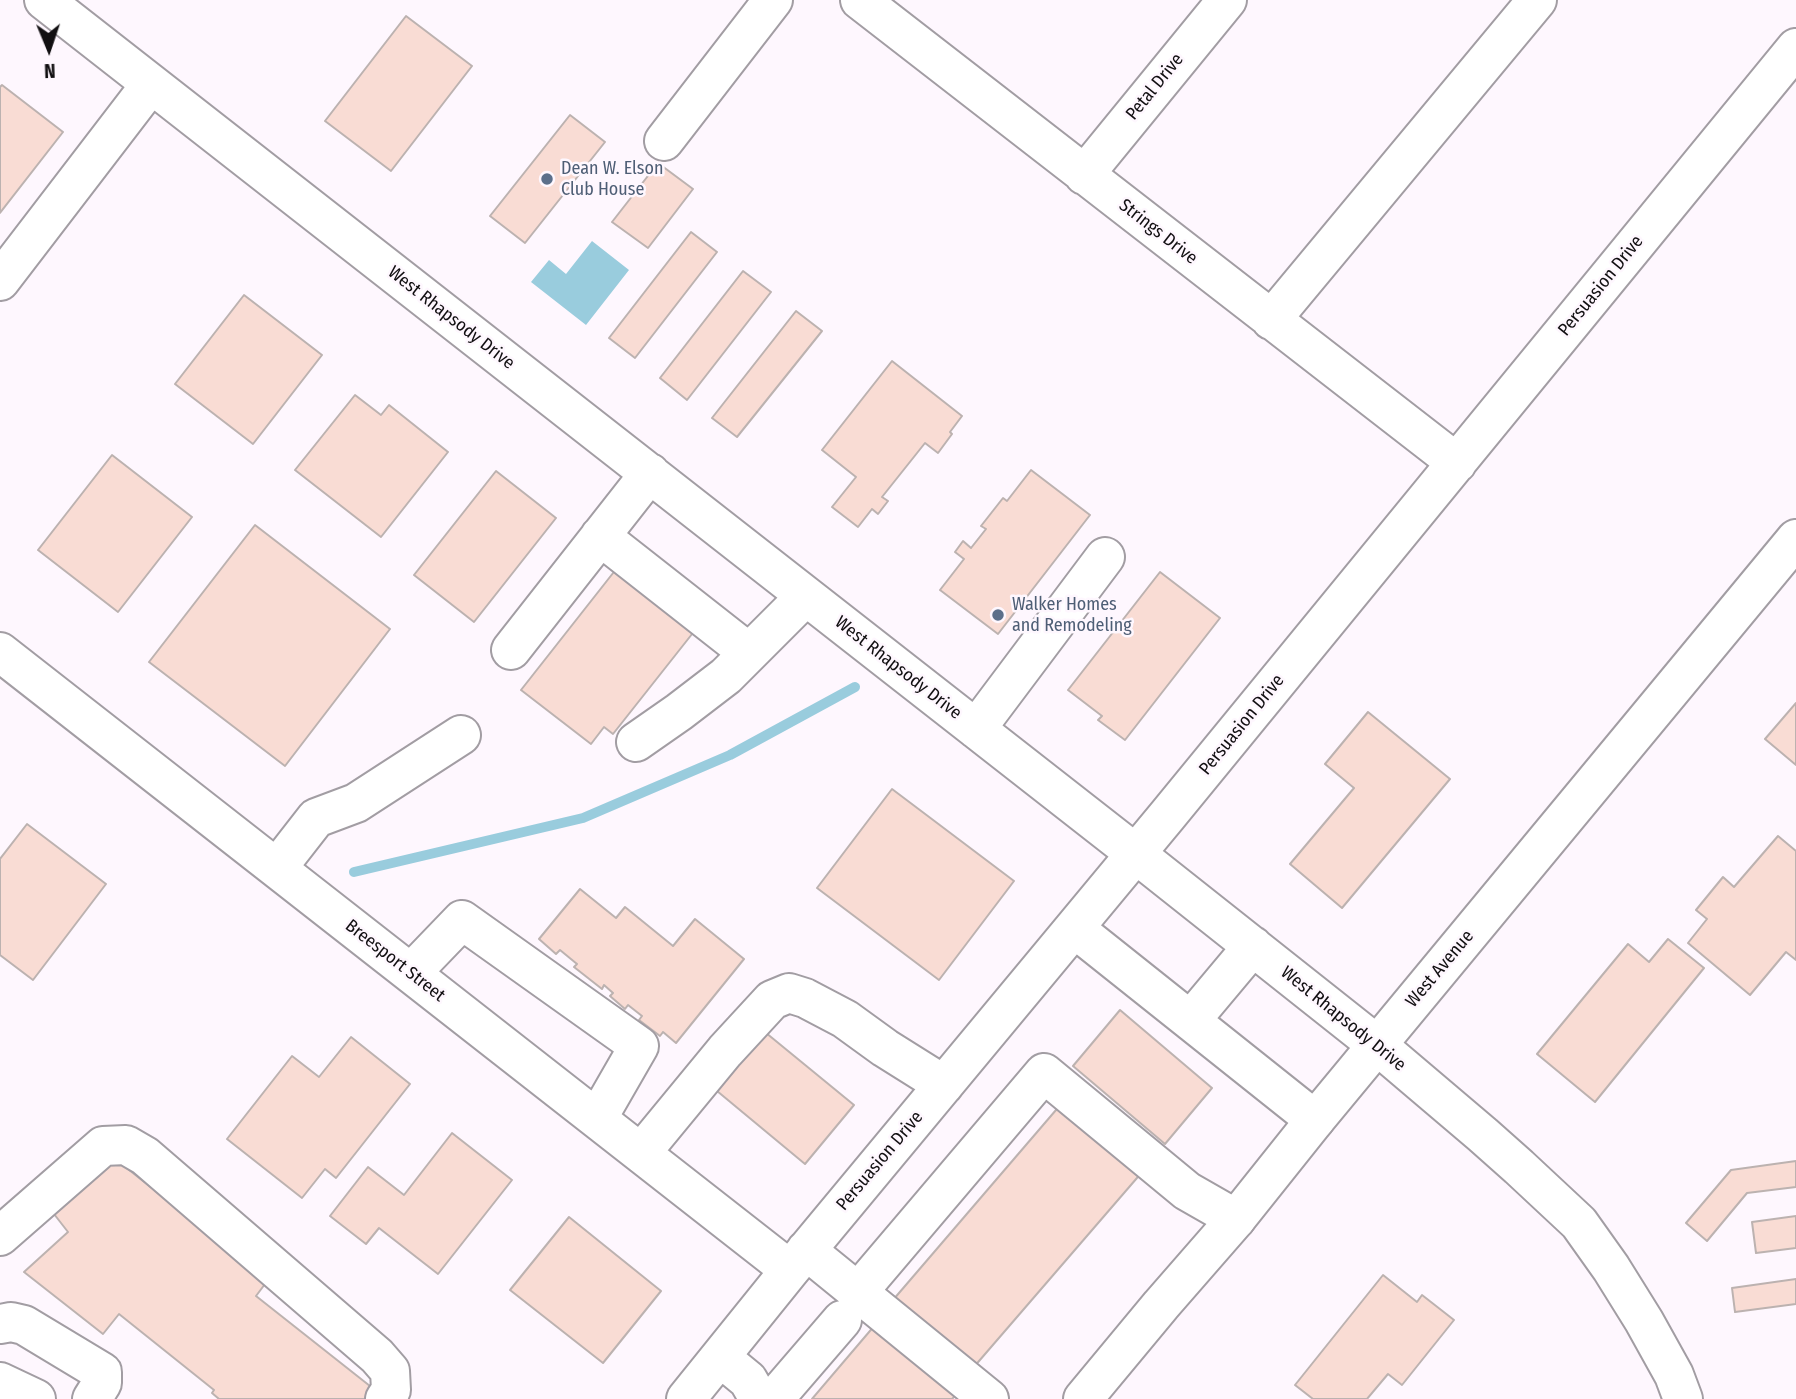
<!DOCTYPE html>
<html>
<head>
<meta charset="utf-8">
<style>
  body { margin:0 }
  #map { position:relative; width:1796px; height:1399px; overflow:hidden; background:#fef7fe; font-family:"Fira Sans Condensed",sans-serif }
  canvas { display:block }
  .north { position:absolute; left:14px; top:14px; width:70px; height:70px; -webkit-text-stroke:5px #fef7fe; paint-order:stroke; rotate:178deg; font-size:19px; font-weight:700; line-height:28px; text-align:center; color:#110f11 }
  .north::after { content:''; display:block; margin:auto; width:24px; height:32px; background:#110f11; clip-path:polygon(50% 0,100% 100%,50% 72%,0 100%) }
</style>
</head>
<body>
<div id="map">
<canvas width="1796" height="1399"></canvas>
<div class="north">N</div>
</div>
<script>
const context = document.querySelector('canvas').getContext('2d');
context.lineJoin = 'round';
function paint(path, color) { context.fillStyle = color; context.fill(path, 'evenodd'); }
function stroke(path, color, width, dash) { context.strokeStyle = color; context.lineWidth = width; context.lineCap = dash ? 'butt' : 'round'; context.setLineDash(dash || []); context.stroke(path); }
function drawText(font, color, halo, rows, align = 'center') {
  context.font = font + ' "Fira Sans Condensed",sans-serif'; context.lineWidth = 5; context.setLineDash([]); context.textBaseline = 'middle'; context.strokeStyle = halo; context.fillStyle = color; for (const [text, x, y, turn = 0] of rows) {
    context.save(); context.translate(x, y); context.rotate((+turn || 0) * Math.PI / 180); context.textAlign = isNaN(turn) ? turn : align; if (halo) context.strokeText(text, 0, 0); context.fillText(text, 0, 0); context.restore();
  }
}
paint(new Path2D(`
  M592,241l37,29 -43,55 -55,-43 18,-22 17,14z`), '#9cd');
stroke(new Path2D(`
  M354,872l229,-54 147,-63 125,-68`), '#9cd', 10);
const building = new Path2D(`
  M406,16l66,50 -81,105 -66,-50z
  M2,85l61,47 -63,81v-126z
  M570,115l35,27 -80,101 -35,-27z
  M658,163l35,26 -45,59 -36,-26z
  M691,232l26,20 -82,106 -26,-20z
  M743,271l28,21 -84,108 -27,-22z
  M244,295l78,60 -69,89 -78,-60z
  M796,311l26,20 -85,106 -25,-19z
  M892,361l70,55 -12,16 2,2 -14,19 -13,-10 -43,54 6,4 -10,13 -6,-5 -14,18 -26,-20 24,-30 -34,-27z
  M355,395l26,20 8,-10 59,47 -67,85 -86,-67z
  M112,455l80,62 -74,95 -80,-62z
  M1031,470l59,45 -92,119 -58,-44 24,-31 -9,-7 8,-11 8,7 15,-19 -5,-3 22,-28 4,3z
  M496,471l60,47 -82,104 -60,-47z
  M255,525l135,104 -105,137 -136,-104z
  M617,568l79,61 -83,105 -9,-7 -13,17 -70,-54z
  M1160,572l60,46 -95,122 -27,-20 4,-4 -34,-26z
  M1796,703v62l-31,-26z
  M1368,712l82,67 -108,129 -52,-44 64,-76 -29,-24z
  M892,789l122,92 -75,99 -122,-92z
  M27,824l79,60 -73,96 -33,-25v-96z
  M1778,836l18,15v109l-10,-8 -36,43 -62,-52 19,-24 -11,-9 27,-33 11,10z
  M580,889l36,29 9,-11 48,39 22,-27 49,40 -68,84 -13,-11 -3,4 -21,-16 3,-4 -14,-11 -3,4 -15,-13 3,-3 -9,-8 -2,4 -28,-22 3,-3 -17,-14 -4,4 -17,-15z
  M1668,939l36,29 -109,134 -58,-48 91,-110 21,18z
  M1120,1010l92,78 -47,56 -92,-78z
  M760,1028l94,77 -49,59 -94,-78z
  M351,1037l59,47 -74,94 -11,-9 -23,29 -75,-59 65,-83 27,21z
  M1062,1103l81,68 -170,197 -80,-68z
  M452,1133l60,47 -74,94 -59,-46 -13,16 -36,-28 38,-49 36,28z
  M114,1158l154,122 -12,16 119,94 -8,9h-148l-7,-6 2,-3 -95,-76 -16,20 -79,-62 44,-40 -14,-18z
  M1796,1161v26l-49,6 -40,48 -21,-18 45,-53z
  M1796,1216v32l-40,5 -4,-31z
  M569,1217l92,74 -58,72 -93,-73z
  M1383,1275l34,27 5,-7 32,25 -52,65 -14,-11 -21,25h-54l-18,-14z
  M1796,1279v25l-61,8 -3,-24z
  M875,1325l82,69 -5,5h-140z`);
paint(building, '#f9dcd4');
stroke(building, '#bcb2b0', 2);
const minor = new Path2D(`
  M44,0l1092,854 241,191 106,90 36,32 60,56 32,45 33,53 30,54 9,24
  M860,0l597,463
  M664,141l109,-141
  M1084,175l143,-175
  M0,281l151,-197
  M1271,320l266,-320
  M600,536l149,117
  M511,650l139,-177
  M0,652l790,618
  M976,729l129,-172
  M636,742l43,-30 47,-36 80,-80
  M277,868l39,-50 40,-15 105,-68
  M1074,928l241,192
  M411,973l51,-53 177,126 -42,73
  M1191,1020l62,-74
  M641,1153l84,-102 47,-51 17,-7 16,5 40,21 40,29 59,37
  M0,1236l103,-90 23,-1 19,11 232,200 13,15 1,19 -6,9
  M806,1250l183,149
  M858,1292l186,-219 143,118 49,28
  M0,1324l11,-2 13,3 78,47v11l-10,16
  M720,1357l28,23 11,19
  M0,1382l36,17
  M686,1399l104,-129 377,-454 629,-768
  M774,1399l68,-79`);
const major = new Path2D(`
  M1083,1399l78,-94 75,-86 79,-99 481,-581`);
stroke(minor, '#a29da3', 42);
stroke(major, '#a29da3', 42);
stroke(minor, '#fff', 38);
stroke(major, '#fff', 38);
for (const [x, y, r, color] of [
  [547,179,7,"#5c6f8a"],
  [998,615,7,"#5c6f8a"]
]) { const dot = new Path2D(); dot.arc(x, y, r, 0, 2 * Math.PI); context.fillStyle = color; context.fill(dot); stroke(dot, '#fef7fe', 2.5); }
drawText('18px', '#110f11', '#fef7fe', [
  ["Petal Drive",1155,87,-51],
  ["Strings Drive",1158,232,38],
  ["Persuasion Drive",1601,286,-51],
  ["West Rhapsody Drive",451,318,38],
  ["West Rhapsody Drive",898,668,38],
  ["Persuasion Drive",1242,725,-51],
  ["Breesport Street",395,961,38],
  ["West Avenue",1440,969,-50],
  ["West Rhapsody Drive",1343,1019,39],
  ["Persuasion Drive",880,1161,-50]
]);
drawText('18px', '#4e5e75', '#fef7fe', [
  ["Dean W. Elson",561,169],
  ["Club House",561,190],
  ["Walker Homes",1012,605],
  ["and Remodeling",1012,626]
], 'left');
</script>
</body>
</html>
